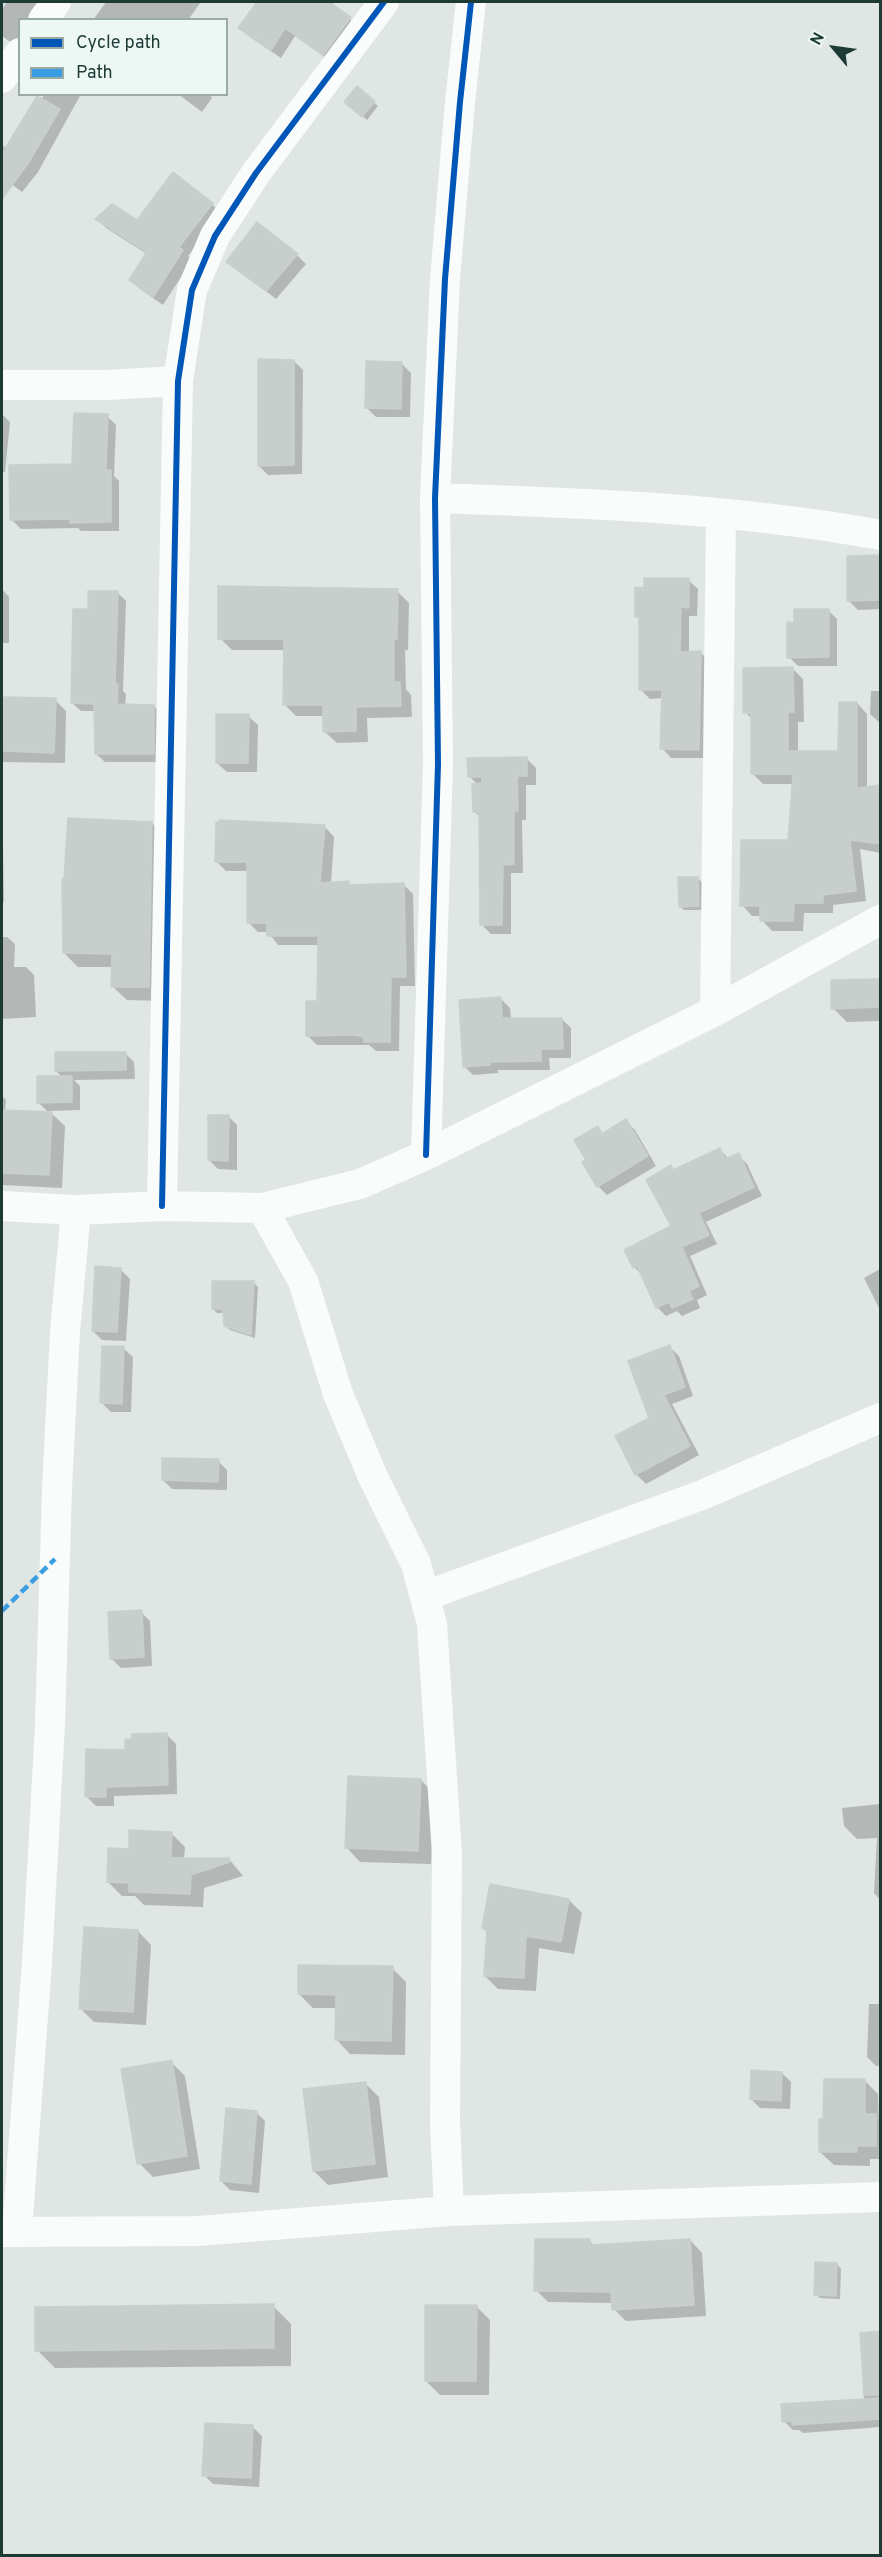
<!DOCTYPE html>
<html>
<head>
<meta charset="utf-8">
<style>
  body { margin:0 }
  #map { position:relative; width:882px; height:2557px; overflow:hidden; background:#e0e6e4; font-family:Overpass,sans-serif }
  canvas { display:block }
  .frame { position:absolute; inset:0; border:3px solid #1d3a35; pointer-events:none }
  .legend { position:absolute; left:18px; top:18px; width:210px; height:78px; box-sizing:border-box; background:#edf7f3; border:2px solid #9aaba7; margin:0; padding:8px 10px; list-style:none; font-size:18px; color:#1d3a35 }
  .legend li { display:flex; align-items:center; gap:12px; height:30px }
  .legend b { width:30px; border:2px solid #9aaba7 }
  .north { position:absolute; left:804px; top:18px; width:60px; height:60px; -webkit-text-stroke:4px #edf7f3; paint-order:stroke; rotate:299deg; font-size:16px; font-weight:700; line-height:24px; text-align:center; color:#1d3a35 }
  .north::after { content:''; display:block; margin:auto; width:21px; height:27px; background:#1d3a35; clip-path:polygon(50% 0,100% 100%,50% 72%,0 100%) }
</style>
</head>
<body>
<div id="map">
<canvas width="882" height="2557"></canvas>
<div class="frame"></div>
<ul class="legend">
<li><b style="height:8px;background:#0057b8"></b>Cycle path</li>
<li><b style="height:8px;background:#3c9ee2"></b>Path</li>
</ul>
<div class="north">N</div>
</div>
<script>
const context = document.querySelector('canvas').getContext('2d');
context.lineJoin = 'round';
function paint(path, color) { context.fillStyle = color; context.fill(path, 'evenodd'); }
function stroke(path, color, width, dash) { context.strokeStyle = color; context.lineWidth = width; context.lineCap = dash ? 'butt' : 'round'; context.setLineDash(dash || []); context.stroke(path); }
paint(new Path2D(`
  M7,2h41l-13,18h-15v22l-4,4 -14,-10v-27z
  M106,2h95l-13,18h-95z
  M258,2h74l4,6 23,19 -26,36 -38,-27 -14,22 -31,-21 -10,-9z
  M357,88l21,18 -11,14 -17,-14z
  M45,94h36l-43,78 -16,20 -20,-15v-28l2,-3 3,2z
  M178,94h31l3,4 -10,14z
  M212,204l9,9 -33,43 4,4 -29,45 -23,-16 -10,-9 17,-26 -41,-26 -9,-9 40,3z
  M297,255l9,9 -30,35 -48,-37z
  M294,361l9,9 -1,104 -34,1 -9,-9z
  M401,363l10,10 -1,44h-34l-9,-9z
  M2,414l8,8 -5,50h-3z
  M107,416l9,9 -2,51 5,5v50h-38l-3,-3 -57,1 -10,-10 63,-53z
  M880,556v53l-22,1 -10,-10v-43z
  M688,580l10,9 -1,27h-8v37h12l9,9 -2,96h-37l-9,-10 1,-50 -13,1 -10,-10 1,-69 -5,-4 10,-27z
  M2,589l7,8v46h-6v56l52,1 11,11 -1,52 -63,-1z
  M397,591l12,12 -1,47h-3l1,39 5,6 1,22 -45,1 1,24 -31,1 -12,-11v-16h-29l-12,-12 1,-54h-53l-12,-12z
  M117,592l9,9 -3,90 3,3 -1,12h29l8,9 -1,47h-56l-9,-8v-43h-15l-9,-8 18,-92z
  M828,610l9,9v47h-39l-9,-9 7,-33z
  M880,667v56l-10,-9 1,-23h9z
  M792,668l11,11 1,43h-6v31h41l18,-50 10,11v74l13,-1v66l-20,-4 6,52 -33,4v8h-29l-1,18h-31l-10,-11v-4h-10l-10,-11 47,-63 4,-58h-30l-11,-11 1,-53 -8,-8z
  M248,716l10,9 -1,47h-30l-10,-9z
  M526,758l10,10v17h-10v35h-4l1,53h-12v61h-20l-10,-10v-106l-7,-7 4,-26 -9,-9z
  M2,785l2,117h-2z
  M152,823l13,14 -3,164 -35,-1 -14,-13v-20h-35l-14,-14z
  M325,827l9,10 -3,47 17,-1 4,4 51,-3 10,10 2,92h-15l-1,65h-23l-7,-6h-52l-10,-10 12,-32v-58h-41l-10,-13h-10l-10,-10v-51h-22l-10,-10z
  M697,878l5,4v28h-18l-4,-4z
  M2,937h5l8,7 -1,23h12l8,8 2,42 -34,2z
  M880,980v41l-33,1 -14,-14 -1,-26z
  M501,999l9,9 1,11h51l9,9v30h-22l1,12h-52v3l-25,2 -9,-9z
  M125,1053l9,9 1,17 -61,1 6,6v24l-31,1 16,15 -3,62 -60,-3v-89l4,4 -1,11 44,2 -11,-11 25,-24 -7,-7z
  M228,1116l9,9v45l-19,-1 -9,-9z
  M626,1121l9,9 21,36 -49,29 -9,-9 -10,-25 9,-33 7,6z
  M720,1150l9,9 9,-4 9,9 15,32 -56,26 11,22 -27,12 17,39 -10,5 3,8 -18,8 -5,-5 -11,5 -9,-9 -14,-31 -8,-8 -9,-17 47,-24 -3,-60 5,4z
  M120,1269l10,10 -4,62 -24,-1 -9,-9z
  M880,1269v41l-16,-32z
  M253,1282l5,5 -3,51 -25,-8 -5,-4v-13h-8l-4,-4z
  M670,1347l9,9 14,40 -21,8 27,51 -53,29 -10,-10 -19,-37 34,-19z
  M123,1348l10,9 -2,55h-20l-9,-9z
  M218,1461l9,9v20l-55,-1 -9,-9z
  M141,1612l9,9 2,45 -31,2 -10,-10z
  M167,1735l9,9 1,50 -63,2v10h-18l-10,-10 40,-45z
  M421,1780l13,14 -3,70 -71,-2 -13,-14z
  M880,1804v96l-6,-7 3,-55 -20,1 -13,-13 -2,-18z
  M171,1833l14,14 -1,12h45l14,17 -39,12 -1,19 -59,-2 -9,-9h-13l-14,-14 22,-31z
  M569,1900l13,13 -8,41 -35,-6 -3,43 -38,-2 -13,-13 3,-43 -5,-5z
  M138,1931l13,14 -5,80 -52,-3 -14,-14z
  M392,1968l14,14 -1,73 -55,-1 -13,-14v-32h-24l-14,-14z
  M869,2004h11v62h-4l-9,-9z
  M171,2062l14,14 15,93 -47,8 -14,-14z
  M782,2073l9,9 -1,27 -30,-1 -9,-9z
  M864,2080l14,14 2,65h-10v7l-36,-1 -14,-13 5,-32z
  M365,2083l14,14 9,80 -60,8 -14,-14z
  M256,2112l9,9 -6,72 -29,-3 -9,-9z
  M690,2240l12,13 4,63 -80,5 -12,-12 -1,-6 -65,-1 -12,-12 53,-49 6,5z
  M837,2264l4,5 -1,30 -20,-1 -4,-4z
  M273,2306l18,18v42l-236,2 -18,-18z
  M476,2306l14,14 -1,75h-49l-14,-14z
  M880,2333v94l-77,6 -4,-3h-6l-9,-9 80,-21 -2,-66z
  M253,2427l9,9 -3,51 -46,-3 -9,-9z`), '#0003');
const building = new Path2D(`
  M257,2h72l22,15 -28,38 -38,-27 -14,22 -33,-22z
  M357,86l18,15 -13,16 -18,-15z
  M37,96l23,13 -31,53 -27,37v-45z
  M173,172l40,31 -34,44 4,3 -30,47 -24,-17 18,-28 -52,-33 17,-15 25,16z
  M257,222l41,32 -32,37 -40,-29z
  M258,359l36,1v105l-36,1z
  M366,361l36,1 -1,47 -36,-1z
  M74,413l34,1 -2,56h5v52l-41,1v-4l-60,1 -1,-55 63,-1z
  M880,555v45l-33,1v-45z
  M644,578h45v30l-8,-1 -1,45 21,-1 -2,99 -39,-1 2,-59h-23v-73h-4v-30l9,1z
  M218,586l180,3 -1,50h-3v43h6l1,24 -45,1v24l-33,1v-27h-40l1,-66h-66z
  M88,591h30l-3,93h3l-1,20 37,1v49h-59l-1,-50 -23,-1 2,-94h15z
  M794,609h35v48l-42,1v-36l7,1z
  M793,667l1,45h-6v39h50l1,-49h18v86l23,-3v59l-30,-4 6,51 -33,4v8h-29l-1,18h-33v-15h-20l1,-66h47l5,-66h-42v-61h-8v-45z
  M2,697l54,1 -2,55 -52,-2z
  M216,714h33l-1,49h-32z
  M527,757v19h-10l1,35h-4v53l-11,1 -1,60h-22l-1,-113h-6l-1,-28 10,-1v-6h-14l-1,-19z
  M68,818l84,4 -3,165h-38l1,-33 -49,-1 -1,-74h2z
  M219,820l106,5 -5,58 29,-2v4l55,-2 2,94h-15l-1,65h-26v-5l-10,-2 -48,1v-35h11l1,-65h-51v-13h-20v-61h-32l1,-40 3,1z
  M678,877h20l1,29 -20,1z
  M880,979v28l-49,2v-29z
  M501,997l1,21h60l1,31h-22v12l-51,1v3l-27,2 -4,-67z
  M55,1052h71v18l-71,1z
  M37,1076h35v26l-35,1z
  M2,1110l50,2 -3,63 -47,-2z
  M208,1115h21l-1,46 -20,-1z
  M626,1119l22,37 -51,31 -15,-25 4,-2 -12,-20 24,-14 4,8z
  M720,1148l5,11 14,-6 15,34 -55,26 10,22 -27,12 17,39 -10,5 4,8 -21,9 -3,-6 -13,6 -19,-42 -4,2 -9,-18 47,-24 -25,-46 25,-15 2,5z
  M95,1266l26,2 -4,64 -25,-1z
  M212,1281h42l-3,54 -27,-9 -1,-17h-11z
  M670,1345l15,42 -21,8 26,51 -55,29 -20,-39 34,-18 -21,-57z
  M102,1346h22l-2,58 -22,-1z
  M162,1458l57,1 -1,23 -56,-2z
  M142,1610l2,47 -34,2 -2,-47z
  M167,1733l1,52 -62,2v10h-21l1,-48 39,1v-11h7v-5z
  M348,1776l73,3 -3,72 -73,-3z
  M129,1830l43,2 -1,26h58l1,4 -39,13 -1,19 -61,-2v-9l-22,-1 1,-34 21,1z
  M490,1884l79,15 -8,43 -35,-6 -2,42 -40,-2 3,-47 -5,-1z
  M84,1927l54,3 -5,82 -54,-3z
  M298,1965l95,1 -2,75 -56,-1 1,-45 -38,-1z
  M172,2060l15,96 -50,8 -16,-95z
  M751,2070l31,2 -1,29 -31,-2z
  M824,2079h41v35h11v32h-19v6h-38v-33h4z
  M366,2082l9,82 -62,7 -10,-82z
  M226,2108l31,3 -6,73 -31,-3z
  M535,2239h55v6l100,-6 4,66 -82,5 -1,-18 -77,-1z
  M815,2262l22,1 -1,33 -22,-1z
  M274,2304v44l-239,3v-44z
  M425,2305h52l-1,76h-51z
  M880,2331v64h-16l-4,-62z
  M880,2398v21l-88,6v-4l-10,1 -1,-18z
  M205,2423l48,2 -2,53 -49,-2z`);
paint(building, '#c7cecb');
stroke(building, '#c9cfcd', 1.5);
stroke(new Path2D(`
  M43,20l13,-18
  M2,78l18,-25
  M2,385h105l71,-4
  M435,498c149,5 299,10 445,37
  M715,1011l6,-497
  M426,1155l12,-391 -3,-266 10,-219 15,-177 11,-100
  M2,1206l74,4 86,-4 100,2 98,-24 66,-29 289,-144 165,-91
  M162,1206l16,-825 14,-91 23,-54 41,-63 128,-171
  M262,1208l41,73 35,113 35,83 43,87 16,60 15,230 -2,268 4,89
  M425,1596l277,-101 178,-77
  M17,2231l20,-268 13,-239 7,-235 8,-157 11,-122
  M2,2232l196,-1 251,-20 431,-14`), '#fafbfb', 30);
stroke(new Path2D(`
  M2,1611l53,-52`), '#3c9ee2', 4.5, [9, 4.5]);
stroke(new Path2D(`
  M426,1155l12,-391 -3,-266 10,-219 15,-177 11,-100
  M162,1206l16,-825 14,-91 23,-54 41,-63 128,-171`), '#0057b8', 6);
</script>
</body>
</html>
